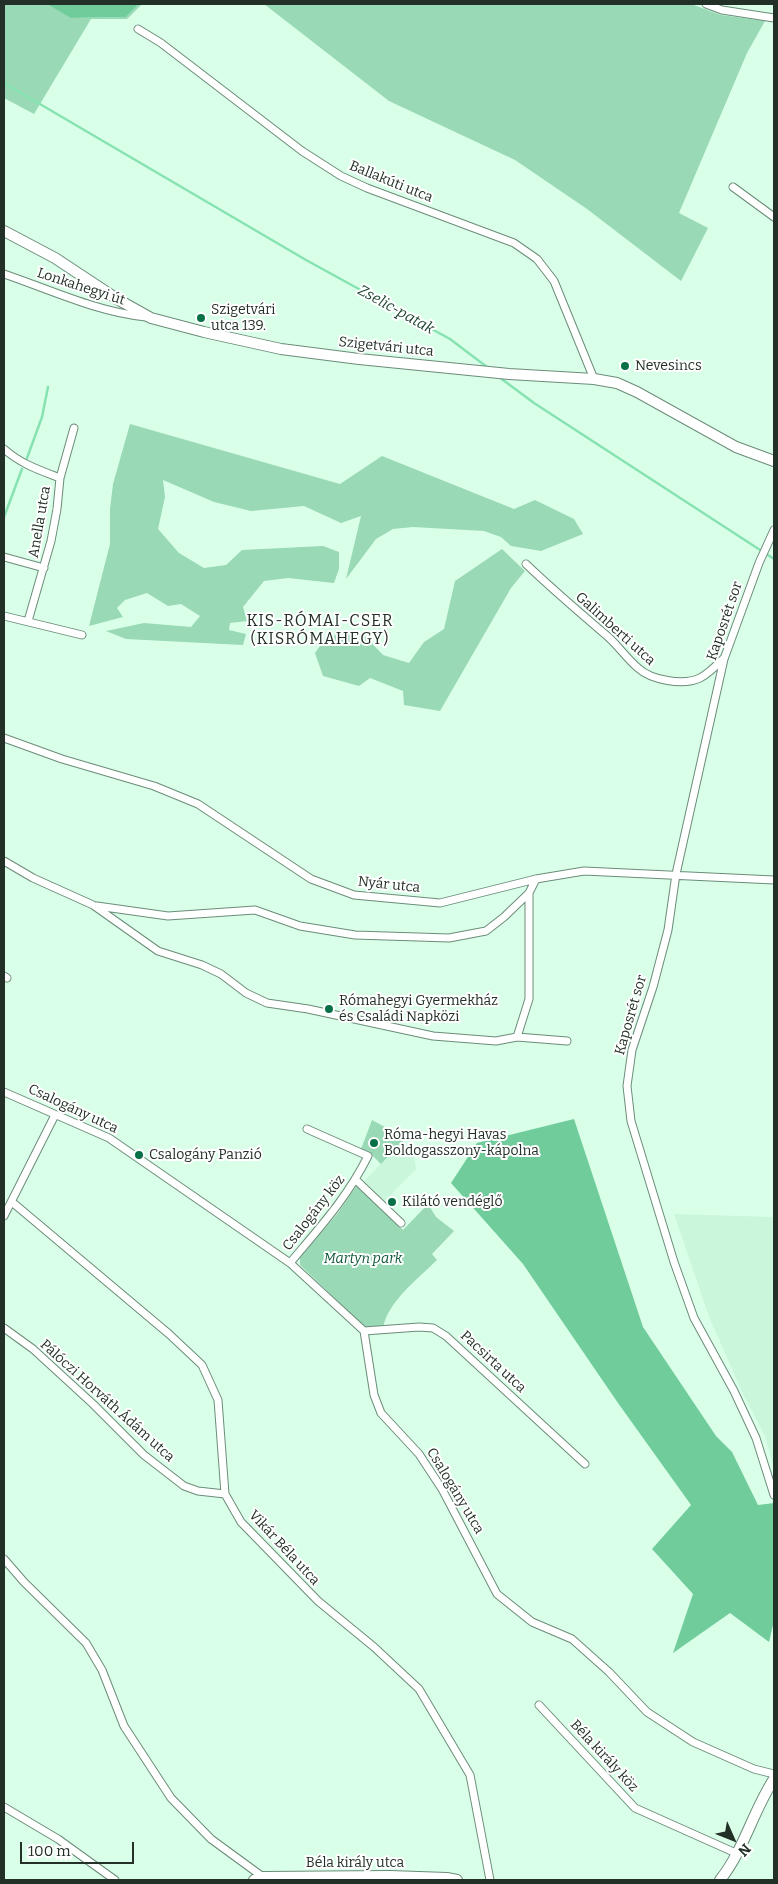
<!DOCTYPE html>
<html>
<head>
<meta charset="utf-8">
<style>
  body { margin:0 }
  #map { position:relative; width:778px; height:1884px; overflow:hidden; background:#daffe9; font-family:Bitter,serif }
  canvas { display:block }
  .frame { position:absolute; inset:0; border:5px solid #223027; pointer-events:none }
  .north { position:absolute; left:708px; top:1814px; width:50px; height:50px; -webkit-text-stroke:4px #fff; paint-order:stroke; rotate:134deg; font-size:14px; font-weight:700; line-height:20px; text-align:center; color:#223027 }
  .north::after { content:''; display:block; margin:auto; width:18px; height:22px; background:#223027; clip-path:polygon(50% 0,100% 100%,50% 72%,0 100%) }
  .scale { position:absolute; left:20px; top:1842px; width:114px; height:22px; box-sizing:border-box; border:2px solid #223027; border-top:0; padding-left:6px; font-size:15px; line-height:18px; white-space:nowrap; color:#223027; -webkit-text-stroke:4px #fff; paint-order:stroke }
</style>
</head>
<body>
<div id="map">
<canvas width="778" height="1884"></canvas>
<div class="frame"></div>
<div class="north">N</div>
<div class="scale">100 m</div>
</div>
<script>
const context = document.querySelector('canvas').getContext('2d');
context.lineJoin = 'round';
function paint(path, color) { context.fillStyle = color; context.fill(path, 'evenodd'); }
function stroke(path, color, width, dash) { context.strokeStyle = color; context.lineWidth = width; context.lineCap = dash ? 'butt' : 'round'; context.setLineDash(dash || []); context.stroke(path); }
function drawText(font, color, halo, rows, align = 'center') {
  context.font = font + ' Bitter,serif'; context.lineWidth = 4; context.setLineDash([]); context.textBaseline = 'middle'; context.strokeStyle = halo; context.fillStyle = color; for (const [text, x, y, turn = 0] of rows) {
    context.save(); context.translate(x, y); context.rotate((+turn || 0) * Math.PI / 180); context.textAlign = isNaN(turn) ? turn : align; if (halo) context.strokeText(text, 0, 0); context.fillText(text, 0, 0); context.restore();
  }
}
paint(new Path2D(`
  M402,1142l12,12 2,15 -31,32 -21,-20z
  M674,1214l100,3v252l-9,-33 -23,-44 -33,-75z`), '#caf7dc');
paint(new Path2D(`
  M4,4h46v2l22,12 54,-1 13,-13h3l-15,15h-36l-57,95 -30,-16z
  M264,4h427l30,11 44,6 -18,32 -68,160 29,15 -27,53 -94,-72 -72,-49 -126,-59z
  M130,424l210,60 42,-28 132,53 21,-9 39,19 9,15 -42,17 -30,-5 -10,-9 -17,-6 -71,-4 -20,2 -17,10 -30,40 15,-63 -20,7 -37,-17 -53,5 -37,-9 -51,-22 2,17 -7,32 21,24 25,15 22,-3 16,-15 81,-4 16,6v17l-5,14 -46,-5 -24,3 -21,26 4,14 -17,2 -1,7 17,4 -3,11 -117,-6 -20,-8 38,-8 47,4 9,-11 -19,-12 -13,2 -21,-13 -22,7 -8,8 6,9 -34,9 21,-82v-35l3,-25z
  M502,549l23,22 -14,17 -71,123 -36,-6 -1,-14 -33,-13 -11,8 -36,-10 -8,-23 12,-17 35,-3 21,22 26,8 15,-21 20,-13 11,-48z
  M372,1120l26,14 6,6 -23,24 -10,-10 -10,-5z
  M357,1185l46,45 25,-26 8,13 18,14 -22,23 5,6c-19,19 -49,41 -54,68l-18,-1 -65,-62v-7l38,-45z`), '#99d9b5');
paint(new Path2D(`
  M50,4h89l-13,13 -55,1 -21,-12z
  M574,1119l69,208 73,109 16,16 26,53 16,-2v118l-5,21 -39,-29 -57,40 20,-59 -41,-45 39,-44 -73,-102 -95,-139 -72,-81 26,-40z`), '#70cd9b');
stroke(new Path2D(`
  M4,83l302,177 144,79 37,28
  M499,377l35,26 240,156
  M27,458l15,-41 6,-30
  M4,517l18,-48`), '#86e3b1', 2.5);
const street = new Path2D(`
  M706,4l16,6 52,8
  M138,29l23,14 141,108 39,25 26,12 147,55 23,16 17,22 40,98
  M733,187l41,30
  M4,274c47,16 93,38 142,43
  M4,449c17,15 35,21 56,29
  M774,530l-15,33 -35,96 -48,215 -8,56 -15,57 -21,63 -5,36 4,35 43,141 20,56 40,73 22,47 18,57
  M4,557l40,11
  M526,564c26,25 53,48 80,71 12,10 20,23 32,33 13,12 45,18 62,10 8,-4 16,-12 23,-19
  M4,616l78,19
  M28,621l23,-80 6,-32 3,-31 14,-50
  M4,738l58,21 92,27 44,18 113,75 43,16 86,8 96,-24 48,-8 190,9
  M4,861l29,17 60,27 65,46 44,14 19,9 25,19 21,10 41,6 125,27 63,5 21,-4 12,-38v-106l7,-14
  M97,906l71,10 87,-6 45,16 55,9 94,3 37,-7 18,-14 25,-24
  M4,976l3,2
  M517,1037l50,4
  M4,1092l105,46 181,125 74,68 10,64 7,18 38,41 23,35 55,105 35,28 40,17 37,33 38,40 46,30 61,27 20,5
  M356,1180l45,43
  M12,1202l157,132 33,31 16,35 7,94 16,28 77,79 56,46 45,42 51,86 20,105
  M4,1216l51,-101
  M290,1263c30,-36 57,-65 78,-107l-61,-27
  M4,1328l29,21 60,55 51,51 40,31 14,5 27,3
  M364,1331l55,-4 14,1 13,8 139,128
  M4,1559l20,23 62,61 16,27 22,56 47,72 40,41 52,38
  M539,1705l96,103 103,46
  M4,1807l54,32 57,41`);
const secondary = new Path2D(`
  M4,231l51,27 62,41 34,19 53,14 77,17 78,10 150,15 85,5 23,4 20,9 99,55 38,14
  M254,1880l9,-3 127,-1 57,2 10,2
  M720,1880c24,-30 33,-69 54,-101`);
stroke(street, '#6b8c79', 9);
stroke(secondary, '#6b8c79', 12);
stroke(street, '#fff', 7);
stroke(secondary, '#fff', 10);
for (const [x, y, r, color] of [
  [201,318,5,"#087047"],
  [625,366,5,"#087047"],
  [329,1009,5,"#087047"],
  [374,1143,5,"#087047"],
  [139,1155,5,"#087047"],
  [392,1202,5,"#087047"]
]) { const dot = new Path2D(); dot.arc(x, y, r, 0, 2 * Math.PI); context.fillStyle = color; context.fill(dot); stroke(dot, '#fff', 2); }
drawText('14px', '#223027', '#fff', [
  ["Ballakúti utca",391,182,22],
  ["Lonkahegyi út",81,287,18],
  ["Szigetvári utca",386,347,6],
  ["Anella utca",40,522,-80],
  ["Kaposrét sor",725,621,-71],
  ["Galimberti utca",615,629,42],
  ["Nyár utca",389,885,6],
  ["Kaposrét sor",631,1015,-74],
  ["Csalogány utca",73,1109,25],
  ["Csalogány köz",314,1213,-52],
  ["Pacsirta utca",493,1362,43],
  ["Pálóczi Horváth Ádám utca",107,1401,42],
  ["Csalogány utca",455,1491,59],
  ["Vikár Béla utca",284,1548,47],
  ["Béla király köz",604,1756,47],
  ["Béla király utca",355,1863]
]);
drawText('14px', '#223027', '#fff', [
  ["Szigetvári",211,310],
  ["utca 139.",211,326],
  ["Nevesincs",635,366],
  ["Rómahegyi Gyermekház",339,1001],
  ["és Családi Napközi",339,1017],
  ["Róma-hegyi Havas",384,1135],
  ["Boldogasszony-kápolna",384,1151],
  ["Csalogány Panzió",149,1155],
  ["Kilátó vendéglő",402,1202]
], 'left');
drawText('italic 14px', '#0f5738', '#fff', [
  ["Martyn park",363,1259]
]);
drawText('italic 15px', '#1c4430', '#fff', [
  ["Zselic-patak",396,310,29]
]);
context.letterSpacing = '1px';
drawText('16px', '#223027', '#fff', [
  ["KIS-RÓMAI-CSER",320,622],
  ["(KISRÓMAHEGY)",320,640]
]);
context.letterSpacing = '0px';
</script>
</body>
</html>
